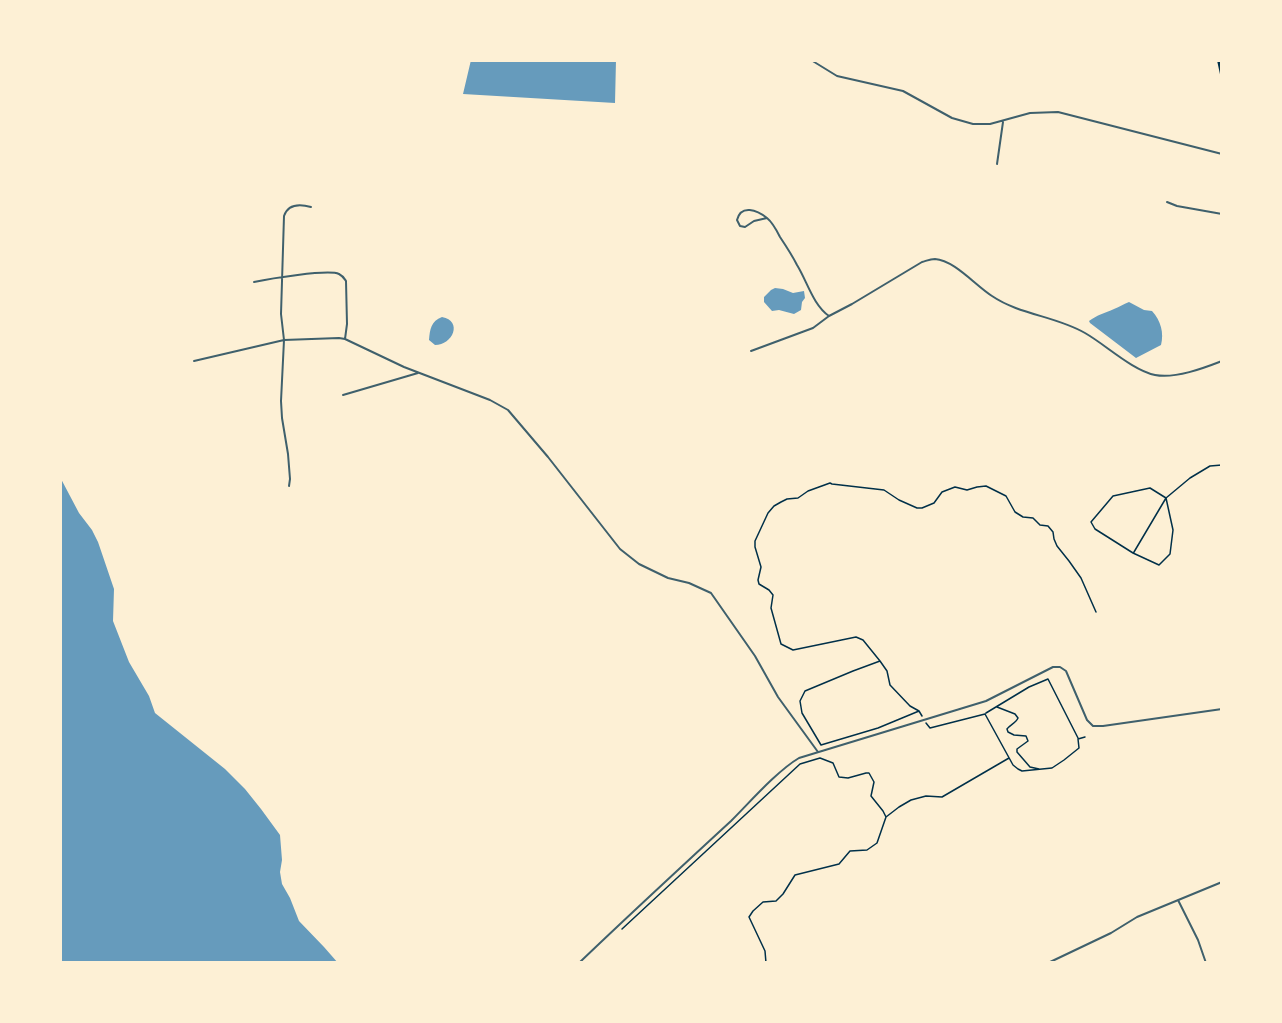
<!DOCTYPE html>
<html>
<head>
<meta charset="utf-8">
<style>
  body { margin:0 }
  #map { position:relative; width:1282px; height:1023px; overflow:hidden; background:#fdf0d5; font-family:"IBM Plex Sans",sans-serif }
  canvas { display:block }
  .frame { position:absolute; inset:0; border:62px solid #fdf0d5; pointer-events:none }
</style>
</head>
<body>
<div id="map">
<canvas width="1282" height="1023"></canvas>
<div class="frame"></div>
</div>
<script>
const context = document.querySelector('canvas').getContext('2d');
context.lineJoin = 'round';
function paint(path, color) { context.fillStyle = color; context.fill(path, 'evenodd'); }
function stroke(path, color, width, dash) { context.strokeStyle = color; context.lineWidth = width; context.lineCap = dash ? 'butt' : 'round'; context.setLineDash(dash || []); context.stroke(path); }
paint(new Path2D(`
  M471,60h145l-1,43 -152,-9z
  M775,288l8,1 10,4 11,-2 1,7 -3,4 -1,8 -7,4 -15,-4 -7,1 -8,-9v-5l7,-7z
  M1129,302l15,8 8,1c9,10 12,22 9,34l-25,13 -46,-35 -1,-2c8,-6 16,-8 25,-12 6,-2 9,-5 15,-7z
  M442,317c21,4 11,28 -7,28l-6,-5c1,-11 2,-19 13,-23z
  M60,477l19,36 13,17 6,12 16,47 -1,32 16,41 20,34 6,17 70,56 20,20 16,20 19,26 2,25 -2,12 2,12 8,14 9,23 25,26 14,16h-278z`), '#669bbc');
stroke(new Path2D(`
  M1150,488l16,10 7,32 -3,24 -11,11 -26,-12 -38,-24 -4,-7 22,-26z
  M1134,552l32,-54 24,-20 20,-12 12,-1
  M880,661l-17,-21 -7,-3 -63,13 -12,-6 -10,-36 2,-13 -4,-5 -10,-6 -1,-4 3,-13 -6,-20v-6l13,-28 6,-7 7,-4 6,-3 11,-1 10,-7 22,-8 2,1 52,6 15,10 18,8h5l12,-5 8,-11 13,-5 12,3 10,-3 9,-1 20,10 9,16 8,5 10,1 7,7 8,1 5,6 1,7 3,7 12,15 12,17 15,34
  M997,707l18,7 3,4c-2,5 -8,7 -11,11l1,3 6,3 12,1 2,5 -11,8v3l13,15 9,2
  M919,711l-41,17 -57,17 -19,-32 -2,-12 5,-10 48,-20 27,-10 7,10 3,14 20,21 9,5 3,5
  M986,713l43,-26 19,-8 30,59
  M926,723l4,5 55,-14 28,51 5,4 4,2 30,-3 12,-8 15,-12 -1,-9 7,-2
  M622,929l178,-165 20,-6 13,5 6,14 9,1 18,-5h3l5,9 -3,14 12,15 3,6
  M766,963l-1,-12 -16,-34 4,-6 10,-9 13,-1 7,-7 12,-19 44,-11 11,-13 17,-1 10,-7 9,-26 13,-10 12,-7 15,-4 16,1 67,-39`), '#003049', 1.5);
stroke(new Path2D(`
  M811,60l26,16 66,15 49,27 21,6h17l40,-11 28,-1 164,42
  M997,164l6,-42
  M1167,202l10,4 45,8
  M767,218l-13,3 -9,6 -5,-1 -3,-6c4,-16 20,-10 30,-2 5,4 10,13 13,19 6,9 12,18 17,28 10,16 16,40 32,51
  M254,282c14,-3 74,-13 85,-8 4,2 5,4 7,7l1,43 -2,15 59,28 86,33 18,10 40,47 72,92 19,15 29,14 21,5 22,10 44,63 23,41 40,55
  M751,351l62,-23 16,-12 23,-12 70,-42c4,-1 8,-3 13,-3 19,1 41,27 57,37 28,19 64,20 93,37 21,12 47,37 70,42 20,4 49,-7 67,-14
  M194,361l90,-21 55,-2 6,1
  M343,395l75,-22
  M289,486l1,-7 -2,-25 -6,-36 -1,-17 3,-61 -3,-26 3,-98c4,-12 16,-12 27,-9
  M1178,900l20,40 8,23
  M579,963c50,-48 101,-95 152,-142 19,-19 46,-50 68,-63l187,-57 67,-34h7l6,4 21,49 6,6h10l119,-17
  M1048,963l63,-30 26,-16 85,-35`), '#3f606c', 2);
stroke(new Path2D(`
  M1219,60l3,14`), '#003049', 4);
</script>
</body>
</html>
